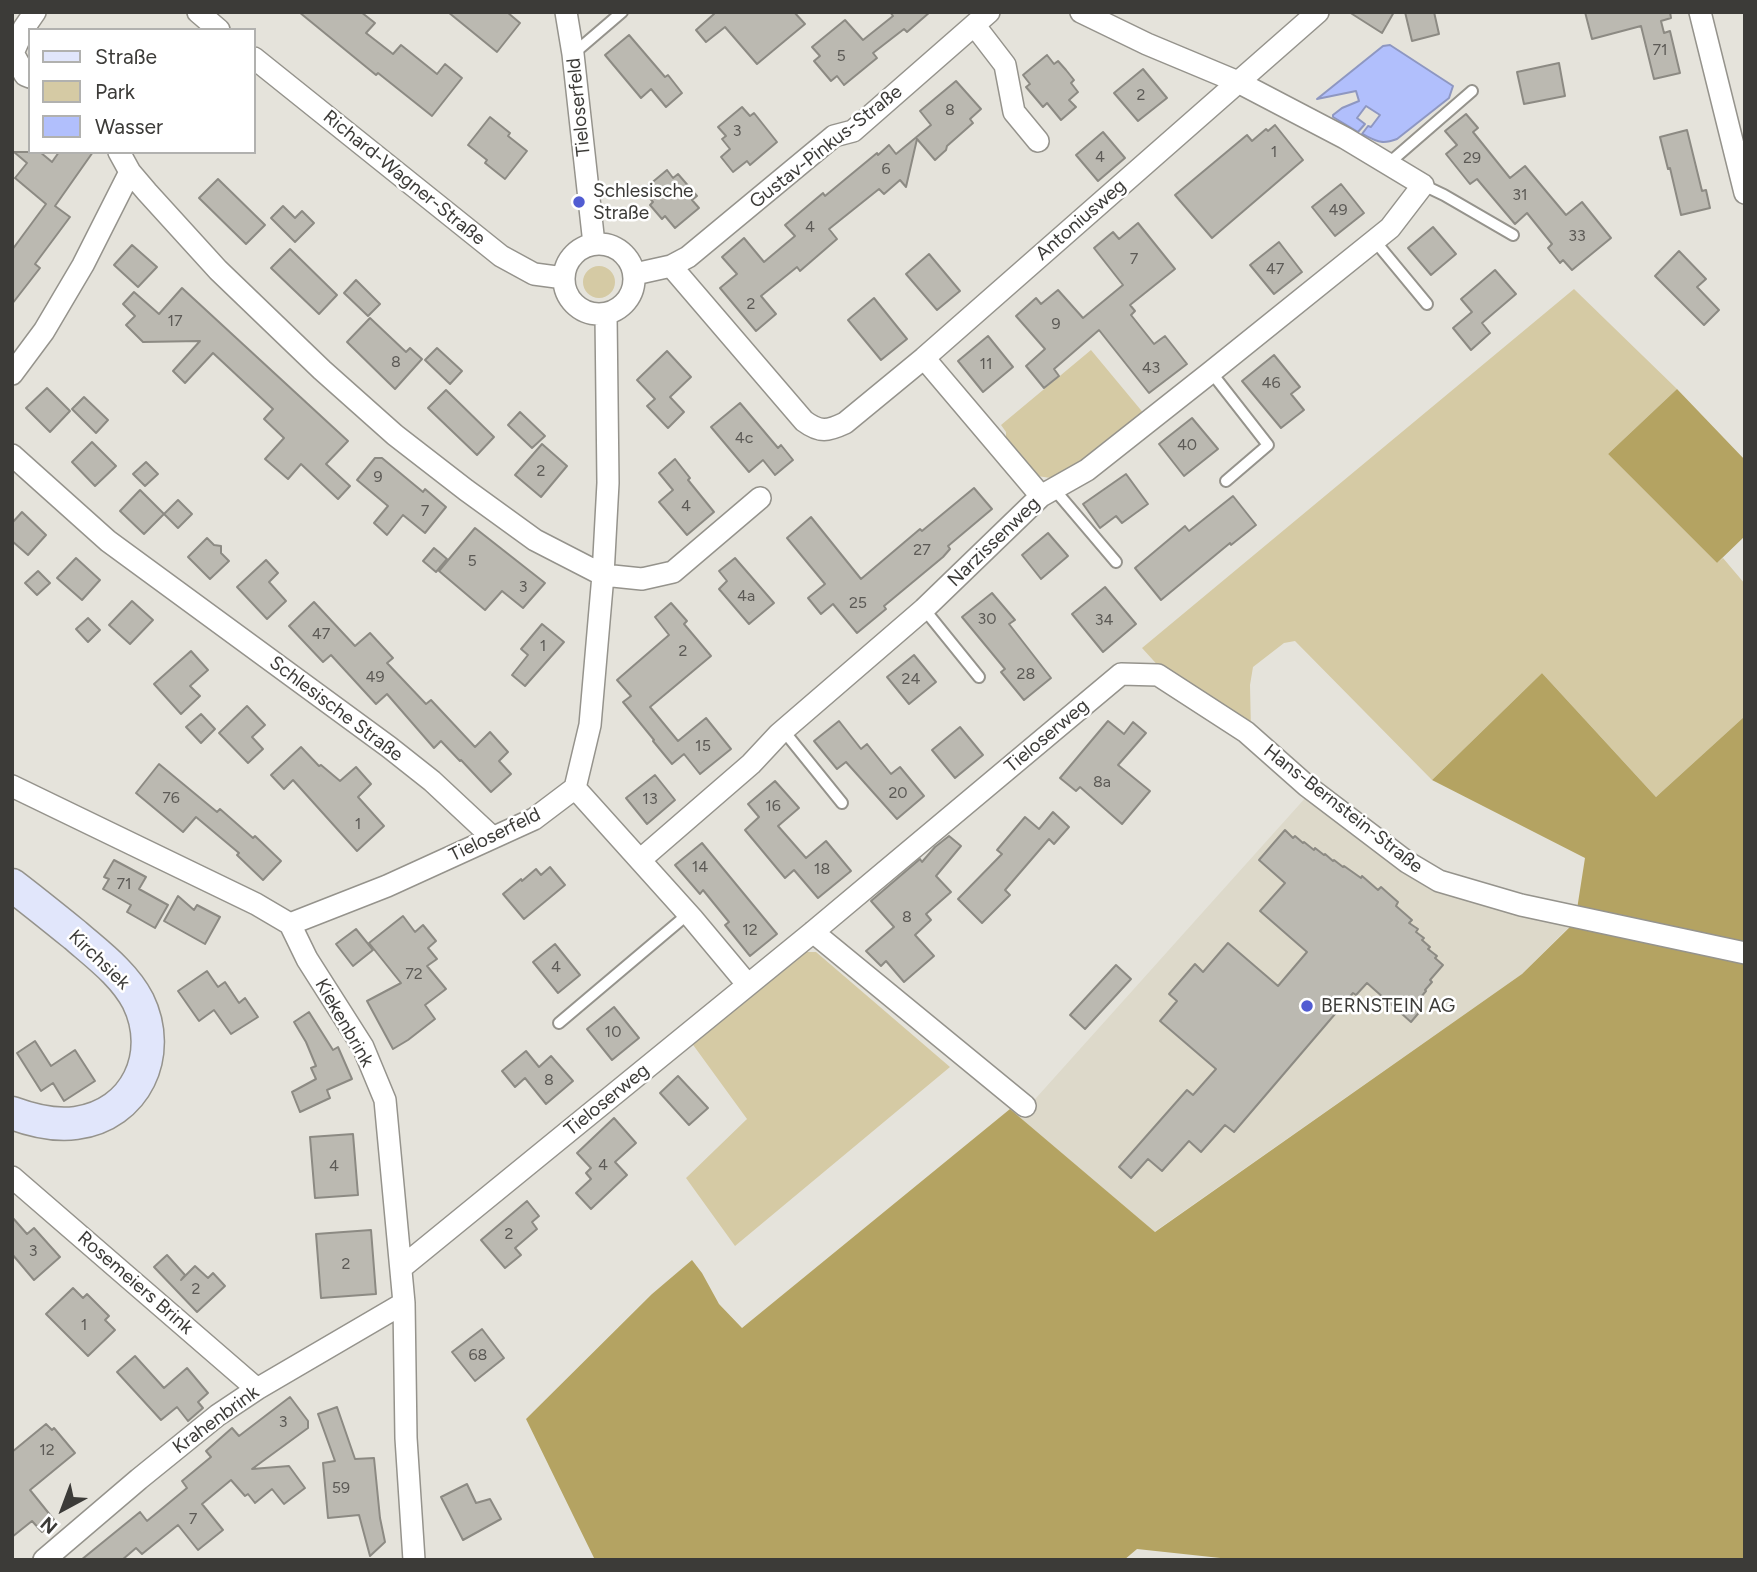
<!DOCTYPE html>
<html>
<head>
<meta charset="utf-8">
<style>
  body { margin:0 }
  #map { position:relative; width:1757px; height:1572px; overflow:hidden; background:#e5e3db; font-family:Figtree,sans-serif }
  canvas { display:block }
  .frame { position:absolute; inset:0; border:14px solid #3c3b38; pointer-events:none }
  .legend { position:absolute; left:28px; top:28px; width:228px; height:126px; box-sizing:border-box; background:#fff; border:2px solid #b1b1af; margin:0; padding:9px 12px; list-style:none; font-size:21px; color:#3c3b38 }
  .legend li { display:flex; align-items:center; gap:14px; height:35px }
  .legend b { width:35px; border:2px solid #b1b1af }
  .north { position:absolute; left:28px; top:1474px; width:70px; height:70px; -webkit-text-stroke:5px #fff; paint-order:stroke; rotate:221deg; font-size:19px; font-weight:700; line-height:28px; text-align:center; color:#3c3b38 }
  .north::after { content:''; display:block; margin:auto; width:24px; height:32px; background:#3c3b38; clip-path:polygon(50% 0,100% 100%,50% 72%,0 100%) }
</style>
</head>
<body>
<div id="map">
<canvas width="1757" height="1572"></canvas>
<div class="frame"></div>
<ul class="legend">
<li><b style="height:9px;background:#e1e6fb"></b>Straße</li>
<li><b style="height:19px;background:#d5caa4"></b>Park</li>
<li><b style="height:19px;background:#b1bffc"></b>Wasser</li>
</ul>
<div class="north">N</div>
</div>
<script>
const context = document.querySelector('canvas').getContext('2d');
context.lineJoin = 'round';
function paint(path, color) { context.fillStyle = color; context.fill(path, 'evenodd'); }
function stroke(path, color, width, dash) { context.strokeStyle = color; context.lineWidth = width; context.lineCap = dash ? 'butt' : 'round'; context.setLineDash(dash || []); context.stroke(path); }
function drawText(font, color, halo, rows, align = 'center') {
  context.font = font + ' Figtree,sans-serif'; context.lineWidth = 5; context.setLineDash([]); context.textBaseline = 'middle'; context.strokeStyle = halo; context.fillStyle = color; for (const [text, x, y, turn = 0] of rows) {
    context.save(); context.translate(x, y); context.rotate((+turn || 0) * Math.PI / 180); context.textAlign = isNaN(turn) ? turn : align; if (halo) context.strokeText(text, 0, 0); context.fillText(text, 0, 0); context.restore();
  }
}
paint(new Path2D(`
  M1307,796l117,87 56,22 89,22 -47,47 -368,258 -135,-115z`), '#ddd9ca');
paint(new Path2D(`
  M583 282a16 16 0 1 1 32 0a16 16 0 1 1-32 0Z
  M1574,289l103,100 -69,65 109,109 6,-5 22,26v132l-89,81 -114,-124 -110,107 -137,-139 -11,2 -31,24 -3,18 1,47 -88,-61 -21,-23z
  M1091,350l54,65 -80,59 -14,4 -14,-2 -31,-36v-8l-5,-7z
  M802,952h14l134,115 -215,179 -49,-68 61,-59 -56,-77z`), '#d5caa4');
paint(new Path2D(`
  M1677,389l68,71v76l-28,27 -109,-109z
  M1542,673l114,124 89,-81v844h-506l-102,-11 -13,11h-529l-69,-141 126,-125 40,-34 10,13 17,31 23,24 268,-219 145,123 367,-258 53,-52 10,-64 -153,-78z`), '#b4a362');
const water = new Path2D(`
  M1390,45l63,41 -4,12 -52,41c-16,6 -20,2 -35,-5l6,-8 3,1 9,-12 -14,-9 -9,12 8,6 -7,8 -25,-15v-2l9,-7 17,-7 -3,-10 -39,8 66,-53z`);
paint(water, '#b1bffc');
stroke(water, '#8e97c1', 2);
const building = new Path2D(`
  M299,12h62l14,11 -9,10 27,21 8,-9 36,29 8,-10 17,14 -30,38 -54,-43 -2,2z
  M448,12h59l13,11 -23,29z
  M712,12h82l11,12 -48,40 -32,-37 -19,15 -10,-12 18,-16z
  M890,12h40l-23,20 -3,-3 -31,24 4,5 -33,27 -7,-9 -6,5 -17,-20 6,-5 -8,-9 33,-27 18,20 30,-24z
  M1349,12h45l-12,21z
  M1405,12h29l5,22 -27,7z
  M1585,12h85l1,6 -10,3 3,12 6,-2 10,42 -26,6 -13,-53 -49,13z
  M629,35l36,42 3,-2 14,18 -16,14 -15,-18 -10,9 -36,-43z
  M1047,55l7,9 4,-3 8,9 8,10 -3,3 7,9 -9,8 7,7 -15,13 -14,-17 -4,4 -17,-20 4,-3 -7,-9z
  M1559,63l6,33 -41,8 -7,-32z
  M1143,69l24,29 -29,23 -24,-28z
  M956,81l25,28 -11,10 3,4 -26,23 -1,4 -11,10 -18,-21 -11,48 -6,-7 -16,14 -5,-5 -50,40 8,10 -37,32 -3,-4 -36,29 15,18 -20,17 -36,-43 17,-14 -15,-17 22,-19 20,24 31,-26 -10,-11 38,-32 2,3 52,-43 1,2 11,-10 7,9 35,-29 -11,-14z
  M742,107l8,9 4,-3 23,29 -27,23 -3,-4 -14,11 -12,-15 9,-8 -8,-10 4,-3 -8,-9z
  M1466,114l12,14 -5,4 37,46 15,-12 41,49 16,-13 29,36 -39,32 -9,-10 -3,3 -12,-15 4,-4 -25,-31 -12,11 -38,-45 -7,5 -24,-30 11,-9 -12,-14z
  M490,117l20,16 -2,3 19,15 -22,28 -20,-16 2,-3 -19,-15z
  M1275,125l28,35 -91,78 -37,-43 72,-60 5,6 14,-12 2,2z
  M1687,130l15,61 4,-1 4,18 -29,7 -11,-47 -2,1 -8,-32z
  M1103,132l22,26 -27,23 -22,-26z
  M14,152h26l12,10 7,-10h34l-38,54 15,11 -35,47 5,4 -28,36v-54l34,-46 -31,-26 12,-15z
  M667,170l6,8 5,-4 19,22 -5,4 7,8 -24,20 -10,-12 -3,3 -12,-14 3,-3 -10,-12z
  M218,179l47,46 -19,19 -47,-46z
  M1341,184l23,29 -29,23 -23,-29z
  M283,206l12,12 7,-7 12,12 -19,19 -24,-24z
  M1138,223l37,46 -45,36 5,6 -4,4 23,29 11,-8 22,28 -38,29 -50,-63 -45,39 5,7 -15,12 -18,-22 19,-17 -29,-33 20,-18 5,6 17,-14 25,28 40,-33 -29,-37 19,-16 6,7z
  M1433,227l23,27 -25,21 -23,-27z
  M1279,242l23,30 -28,22 -24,-29z
  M132,245l25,22 -19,20 -24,-22z
  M290,249l47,46 -18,19 -48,-46z
  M1679,251l27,28 -9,8 22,23 -15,15 -49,-49z
  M929,254l31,37 -23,19 -31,-36z
  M1495,270l21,24 -34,29 8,10 -19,17 -18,-22 19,-16 -11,-13z
  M356,280l24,24 -12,12 -24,-23z
  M182,288l166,153 -22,23 24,22 -12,13 -37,-35 -13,15 -23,-20 19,-21 -20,-19 9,-10 -60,-56 -28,30 -12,-12 27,-30 -57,1 -17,-17 9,-9 -12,-12 11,-12 25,22z
  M874,298l33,41 -26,21 -33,-40z
  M370,318l36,34 4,-4 12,11 -27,30 -48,-47z
  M988,336l25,31 -30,25 -25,-31z
  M437,348l25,23 -12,13 -25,-24z
  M667,351l24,26 -21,20 14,15 -16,16 -21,-22 8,-7 -18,-19z
  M1274,355l26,32 -9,7 13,16 -23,18 -39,-47z
  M47,388l23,23 -20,21 -24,-24z
  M446,390l48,47 -17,18 -49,-47z
  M84,397l24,23 -12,13 -24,-24z
  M740,403l38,45 3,-3 12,15 -18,15 -12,-15 -14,12 -38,-45z
  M520,412l25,24 -13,12 -24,-23z
  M1192,418l26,31 -34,27 -25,-32z
  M92,442l24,24 -21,20 -23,-24z
  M542,444l25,22 -26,31 -26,-22z
  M375,458h7l41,34 2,-3 21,18 -21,26 -22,-18 -16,20 -13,-12 14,-17 -31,-26z
  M675,459l15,19 -2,2 26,32 -27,23 -28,-33 14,-12 -14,-17z
  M146,462l12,12 -13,12 -12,-12z
  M1126,474l22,30 -26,19 -6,-7 -16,12 -17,-24z
  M974,488l18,21 -44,37 2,3 -7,8 -59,49 2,3 -29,24 -24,-29 -12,10 -13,-16 17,-14 -38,-46 24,-21 50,62 59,-50 2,2z
  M140,490l24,24 -20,20 -24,-23z
  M1233,496l23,29 -25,20 -1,-2 -69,57 -26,-32 50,-42 4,5z
  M178,500l14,14 -14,14 -14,-14z
  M22,512l24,23 -18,20 -16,-14v-18z
  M475,528l70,55 -22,25 -21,-17 -17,19 -46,-39z
  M1048,533l20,23 -27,23 -19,-24z
  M207,538l7,7 7,1v7l8,8 -19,18 -22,-22z
  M434,548l13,11 -11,13 -13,-11z
  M76,558l24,22 -18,20 -25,-22z
  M735,558l39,45 -25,21 -30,-35 8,-8 -8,-10z
  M266,560l12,13 -9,9 17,19 -19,18 -30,-32z
  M38,571l12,12 -13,12 -12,-12z
  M1105,587l31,37 -33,28 -31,-38z
  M992,593l23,27 -6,4 42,54 -27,22 -23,-28 4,-3 -43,-52z
  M132,601l21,19 -23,24 -21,-19z
  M314,602l41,44 15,-13 23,25 -6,5 39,41 5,-4 44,47 15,-15 18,20 -9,9 12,13 -20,18 -30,-32 -1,1 -19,-20 -7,7 -47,-54 -11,10 -45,-49 -8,7 -34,-36z
  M671,603l16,18 -3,3 27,32 -61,51 28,34 28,-23 25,31 -31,25 -16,-20 -12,10 -19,-23 1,-1 -31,-38 8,-6 -14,-16 52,-45 -14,-18z
  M88,618l12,12 -12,12 -12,-13z
  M542,624l22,18 -39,44 -13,-11 16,-20 -7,-6z
  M191,651l17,19 -18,16 10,10 -19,18 -27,-30z
  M914,655l22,27 -27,22 -22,-27z
  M247,706l18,19 -13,12 11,12 -15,14 -29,-30z
  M201,714l14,15 -14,14 -15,-16z
  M839,721l22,28 6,-5 24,30 9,-7 24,29 -27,23 -51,-57 -9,7 -23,-28z
  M1108,721l16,13 9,-12 13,11 -28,32 32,26 -28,33 -42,-37 -4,4 -16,-13z
  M960,727l23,28 -28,23 -23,-28z
  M301,747l18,19 2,-1 19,16 16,-14 15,17 -13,13 26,29 -27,25 -64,-71 -9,9 -13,-14z
  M159,764l58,48 3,-3 33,29 2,-2 26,25 -18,19 -26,-25 2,-2 -43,-36 -13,15 -47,-39z
  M655,775l20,25 -28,24 -21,-26z
  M775,781l24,27 -21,18 28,32 20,-17 25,30 -33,27 -24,-28 -9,8 -40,-48 14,-13 -11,-13z
  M1053,812l16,15 -15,17 -5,-5 -44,51 5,5 -28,28 -24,-24 44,-45 -5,-4 28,-33 14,12z
  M1285,830l8,8 2,-2 8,7 1,-1 10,8 1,-2 9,7 1,-1 8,7 1,-1 9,7 1,-1 17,12 1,-2 16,14 3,-3 17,15 -2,4 16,14 -3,3 9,6 -2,3 8,6 -2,2 8,7 -2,2 9,7 -2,2 8,7 -13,15 2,2 -7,8 1,1 -10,12 6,6 -11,13 -44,-39 -11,12 -3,-2 -119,139 -9,-7 -24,27 -12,-11 -27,30 -14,-12 -17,19 -12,-11 68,-77 6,5 23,-26 -56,-48 17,-20 -8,-7 26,-30 8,8 25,-29 50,43 29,-34 -47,-41 25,-28 -26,-23z
  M949,836l12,10 -25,30 15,16 -25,22 5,6 -16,15 19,21 -30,26 -18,-21 -5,5 -15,-15 28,-24 -23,-26 49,-42 2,3 13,-15z
  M702,843l75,91 -27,22 -25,-31 4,-3 -26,-32 -3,4 -25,-29z
  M114,860l32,17 -7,12 29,16 -13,23 -28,-16 4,-7 -28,-16 6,-10 -5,-2z
  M550,867l15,18 -41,34 -21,-25 18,-15 1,2 14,-12 5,6z
  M178,896l16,14 3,-5 23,12 -15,27 -41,-23z
  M403,916l12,16 8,-7 13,16 -8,7 9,11 -10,7 19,23 -21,16 10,14 -27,21 -15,9 -26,-48 34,-18 -32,-40z
  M356,929l17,21 -20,16 -17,-22z
  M555,944l25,31 -22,18 -25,-31z
  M1116,965l15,14 -46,50 -15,-14z
  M207,971l11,16 7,-5 14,21 6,-5 13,19 -27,17 -17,-24 -15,11 -21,-30z
  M614,1007l25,31 -27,22 -25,-31z
  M309,1012l24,38 5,-3 14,32 -25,11 3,8 -30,14 -8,-20 24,-13 -5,-11 5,-2 -10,-24 -12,-20z
  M35,1041l16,25 24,-16 20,31 -31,20 -11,-18 -12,8 -24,-38z
  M526,1051l13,16 12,-11 22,25 -27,23 -21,-26 -10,9 -13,-16z
  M678,1076l30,32 -19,17 -29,-32z
  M614,1118l22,25 -21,19 12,13 -36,34 -15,-16 15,-14 -5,-6 5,-5 -14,-15z
  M353,1134l5,61 -43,3 -5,-61z
  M527,1201l12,15 -7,6 5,7 -22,19 6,7 -16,13 -24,-28z
  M12,1217l15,17 7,-6 26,29 -26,23 -22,-26z
  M371,1230l5,64 -55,4 -5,-64z
  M167,1255l18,20 -4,5 14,-14 13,12 5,-5 12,13 -28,26 -43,-45z
  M73,1288l10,10 4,-4 22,22 -4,4 10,10 -27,26 -42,-42z
  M482,1329l22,29 -29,23 -23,-29z
  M135,1356l29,32 23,-20 21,25 -10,9 5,6 -15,13 -11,-14 -16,13 -44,-48z
  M290,1397l18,24v7l-56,41 37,-3 16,22 -21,16 -12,-15 -17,14 -7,-9 -3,2 -14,-16 -29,24 21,26 -25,20 -20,-25 -36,29 -6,-6 -14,12h-41l59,-48 7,9 40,-33 -5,-7 29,-24 -5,-6 26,-23 7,8z
  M337,1407l18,52 19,-1 6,60 5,24 -15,14 -11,-41 -31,3 -5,-55 12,-2 -17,-47z
  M46,1424l6,6 2,-2 21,25 -45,37 25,31 -13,11 -10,-11 -20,16v-85z
  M467,1484l9,19 14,-4 11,20 -38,21 -22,-43z`);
paint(building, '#bbb9b1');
stroke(building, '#8c8a83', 2);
const lane = new Path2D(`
  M573,54l49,-42
  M1389,163l83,-72
  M1423,185l21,10 69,40
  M1374,240l53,64
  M1211,372l57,73 -42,36
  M1054,489l62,73
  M924,609l55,68
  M783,730l59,73
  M559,1023l129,-109`);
const street = new Path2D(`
  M198,12l21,18
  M566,12l7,42 21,190
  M1700,12l45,181
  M975,26l30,39 9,47 24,29
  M254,58l247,198 33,18 30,4
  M30,77l-5,-2 -12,-22 11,-25 11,-16
  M119,152l11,20 17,20 71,78 104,100 73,65 71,55 69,50 68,35 39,4 31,-7 87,-74
  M564 279a35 35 0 1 1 70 0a35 35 0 1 1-70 0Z
  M671,266l133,155c16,12 24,10 41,2l79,-65 394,-346
  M635,274l36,-8 17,-9 146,-121 19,-5 136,-119
  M924,358l117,138
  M12,374l32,-43 39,-66 47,-93
  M12,455l96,86 281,206 43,34 60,56
  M12,786l244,118 34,20 17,35 56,88 22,53 19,203 2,135 8,122
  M575,788l117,130 56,67
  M640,860l111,-96 28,-30 145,-125 117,-113 46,-26 124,-98 179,-144 33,-43 -78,-47 -107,-56 -91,-38 -66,-32
  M290,924l97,-38 147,-67 41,-31 15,-63 13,-150 5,-92 -2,-168
  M813,932l212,174
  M12,1177l245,212
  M401,1268l412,-336 308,-258 37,1 88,57 61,54 100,76 32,19 82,24 224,48
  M44,1560l95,-81 79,-64 39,-26 147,-86`);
const secondary = new Path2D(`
  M12,885c21,16 42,33 63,50 23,20 49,39 63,66 26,53 -2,114 -62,122 -21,3 -45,-3 -64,-10`);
stroke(lane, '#95938c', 14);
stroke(street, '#95938c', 24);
stroke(secondary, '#95938c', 35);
stroke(lane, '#fff', 10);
stroke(street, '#fff', 21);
stroke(secondary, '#e1e6fb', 32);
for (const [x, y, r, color] of [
  [579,202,7,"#515cd2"],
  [1307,1006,7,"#515cd2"]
]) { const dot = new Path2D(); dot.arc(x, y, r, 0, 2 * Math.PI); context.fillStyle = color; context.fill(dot); stroke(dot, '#fff', 2.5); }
drawText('16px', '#5c5a56', null, [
  ["71",1660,50],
  ["5",841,56],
  ["2",1141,95],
  ["8",950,110],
  ["3",737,131],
  ["1",1274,152],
  ["4",1100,157],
  ["29",1472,158],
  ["6",886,169],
  ["31",1520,195],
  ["49",1338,210],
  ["4",810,227],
  ["33",1577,236],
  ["7",1134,259],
  ["47",1275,269],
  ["2",751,304],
  ["17",175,321],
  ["9",1056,324],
  ["8",396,362],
  ["11",986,364],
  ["43",1151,368],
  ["46",1271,383],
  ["4c",744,438],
  ["40",1187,445],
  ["2",541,471],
  ["9",378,477],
  ["4",686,506],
  ["7",425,511],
  ["27",922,550],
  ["5",472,561],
  ["3",523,587],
  ["4a",746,596],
  ["25",858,603],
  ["30",987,619],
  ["34",1104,620],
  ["47",321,634],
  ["1",543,646],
  ["2",683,651],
  ["28",1026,674],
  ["49",375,677],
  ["24",911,679],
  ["15",703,746],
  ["8a",1102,782],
  ["20",898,793],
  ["76",171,798],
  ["13",650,799],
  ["16",773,806],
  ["1",358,824],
  ["14",700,867],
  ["18",822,869],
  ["71",124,884],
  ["8",907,917],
  ["12",750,930],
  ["4",556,967],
  ["72",414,974],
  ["10",613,1032],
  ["8",549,1080],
  ["4",603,1165],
  ["4",334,1166],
  ["2",509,1234],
  ["3",33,1251],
  ["2",346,1264],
  ["2",196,1289],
  ["1",84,1325],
  ["68",478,1355],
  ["3",283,1422],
  ["12",47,1450],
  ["59",341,1488],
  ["7",193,1519]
]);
drawText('19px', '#3c3b38', '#fff', [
  ["Tieloserfeld",579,107,-96],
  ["Gustav-Pinkus-Straße",826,147,-38],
  ["Richard-Wagner-Straße",404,178,39],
  ["Antoniusweg",1081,220,-41],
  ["Narzissenweg",994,542,-44],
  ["Schlesische Straße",336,709,37],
  ["Tieloserweg",1047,736,-40],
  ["Hans-Bernstein-Straße",1343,809,38],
  ["Tieloserfeld",495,835,-26],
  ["Kirchsiek",99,960,44],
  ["Kiekenbrink",344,1023,60],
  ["Tieloserweg",607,1100,-39],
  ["Rosemeiers Brink",135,1283,41],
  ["Krahenbrink",216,1420,-36]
]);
drawText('19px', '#3c3b38', '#fff', [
  ["Schlesische",593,191],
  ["Straße",593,213],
  ["BERNSTEIN AG",1321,1006]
], 'left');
</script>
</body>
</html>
